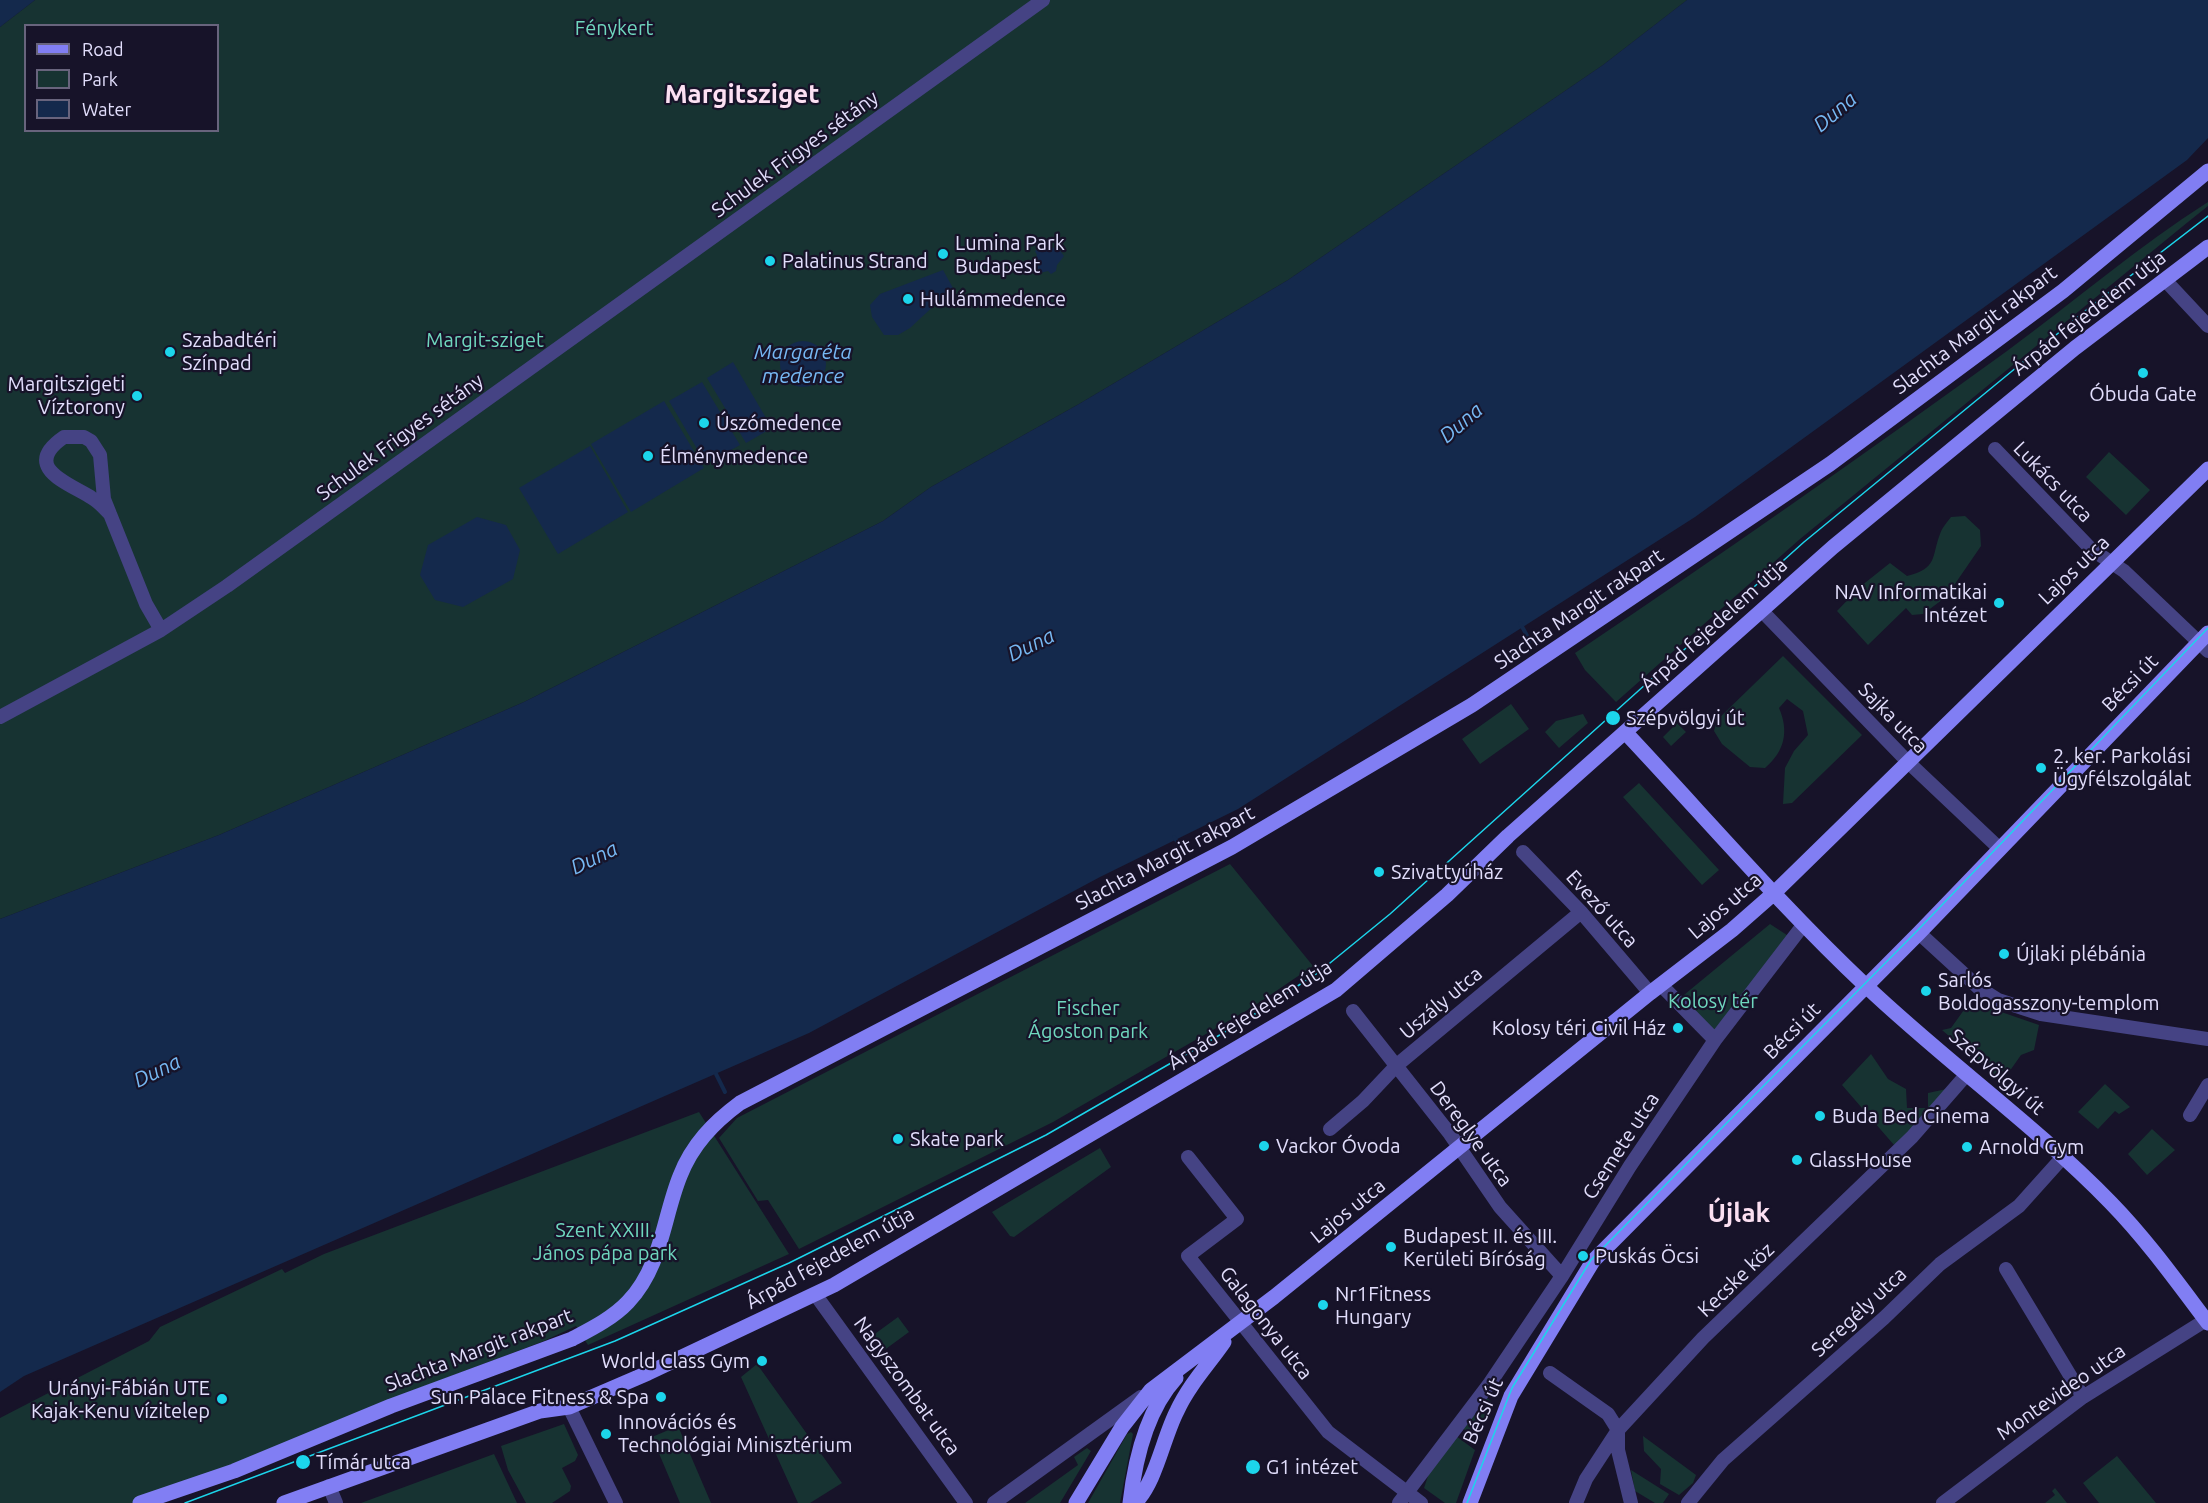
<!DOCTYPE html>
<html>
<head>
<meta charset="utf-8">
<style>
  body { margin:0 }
  #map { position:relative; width:2208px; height:1503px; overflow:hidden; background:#171329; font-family:Ubuntu,sans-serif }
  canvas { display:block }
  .legend { position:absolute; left:24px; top:24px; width:195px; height:108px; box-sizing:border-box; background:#171329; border:2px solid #68647d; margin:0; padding:8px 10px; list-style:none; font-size:18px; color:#e2defc }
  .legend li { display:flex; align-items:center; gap:12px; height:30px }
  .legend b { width:30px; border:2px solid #68647d }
</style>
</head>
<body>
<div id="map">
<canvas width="2208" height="1503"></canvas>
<ul class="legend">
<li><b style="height:8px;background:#817ef3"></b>Road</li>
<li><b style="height:16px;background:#173332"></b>Park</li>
<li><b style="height:16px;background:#14294c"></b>Water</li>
</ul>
</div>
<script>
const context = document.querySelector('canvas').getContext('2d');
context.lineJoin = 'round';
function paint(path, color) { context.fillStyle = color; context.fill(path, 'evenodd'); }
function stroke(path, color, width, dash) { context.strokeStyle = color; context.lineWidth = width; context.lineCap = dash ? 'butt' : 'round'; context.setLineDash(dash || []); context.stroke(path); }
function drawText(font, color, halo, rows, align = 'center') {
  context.font = font + ' Ubuntu,sans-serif'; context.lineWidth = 4.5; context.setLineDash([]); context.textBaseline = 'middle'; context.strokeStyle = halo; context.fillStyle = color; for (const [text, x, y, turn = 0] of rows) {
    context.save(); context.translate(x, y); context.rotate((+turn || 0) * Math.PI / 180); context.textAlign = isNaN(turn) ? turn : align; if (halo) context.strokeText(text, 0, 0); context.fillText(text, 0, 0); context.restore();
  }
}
paint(new Path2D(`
  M35,0h1652l-84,65 -315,215 -209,124 -148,83 -48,34 -359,181 -305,133 -219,84v-892zM26,26h192v104h-192z
  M2208,202v4l-20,16 -388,317 -184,163 -31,-32 -10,-17c146,-98 291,-200 432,-302 68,-50 130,-104 201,-149z
  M2109,452l41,38 -24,25 -40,-38z
  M1965,516l15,14 1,16 -35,51 -23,17 -11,1 -6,-7 -38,37 -31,-34 24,-25 29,-23 17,13c31,-8 24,-18 33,-42 2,-6 7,-12 11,-17z
  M1783,656l79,79 -70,68 -9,1 2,-36 9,-17 14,-16 -5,-24 -16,-12 -8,9c10,23 6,43 -14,60l-15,-1 -28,-23 -8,-13 3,-11z
  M1511,704l18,25 -49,35 -18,-25z
  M1583,714l5,9 -29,25 -14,-16 11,-11z
  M1677,723l9,9 -15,14 -8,-9z
  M1639,783l80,87 -17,15 -79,-88z
  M1230,864l83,102 -62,42 -198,114 -254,127 -31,-49 -10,1 -39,-63 18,-20z
  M1770,924l20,13 -72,94h-7l-32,-32z
  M1981,1005l58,20 -5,25 -13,5 -19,27 -60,-52 9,-2 15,-21z
  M1871,1054l17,25 18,10 1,19h21v-15l23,-5 -45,52 -12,5 -52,-60z
  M2105,1084l25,23 -11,7 -4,-3 -17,18 -20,-17z
  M699,1112l90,142 -201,91 -12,-19 -32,15 -161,61 -229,96 -22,5h-132v-85l149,-77 11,-14 122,-58 3,4 39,-19z
  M2152,1129l23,21 -28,25 -19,-21z
  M1100,1148l11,19 -97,70 -4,-1 -18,-24z
  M898,1317l11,15 -26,19 -11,-15z
  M757,1364l85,119 -32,20h-12l-57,-126z
  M1486,1397l7,6 -15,36 -16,-11z
  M564,1424l14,31 -3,6 -13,7 9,18 -1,5 -18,12h-26l-18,-33 -7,-24z
  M678,1426l33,77h-31l-28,-66z
  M1131,1432l2,2 -13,69h-32l39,-69z
  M1456,1436l19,14 -19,53h-11l-21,-15 5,-15z
  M1643,1436l53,39 -3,8 -14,12 -19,-11 1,-15 -17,-18z
  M1087,1448l4,3 -31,52h-35l53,-38 -4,-8z
  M494,1454l23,49h-156z
  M2117,1456l39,47h-57l-16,-20z
  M1631,1470l38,24 -6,9h-8l-20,-12z
  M2055,1488l12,15h-22l10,-8 -3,-4z`), '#173332');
paint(new Path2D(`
  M0,0h35l-35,27z
  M1687,0h521v138l-21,22 -492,357 -457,292 -138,68 -291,156 -785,343 -24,16v-473l219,-84 305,-133 359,-181 48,-34 148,-83 209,-124 315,-215z
  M1043,246l3,3 11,-2 7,9 -7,9 -1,6 -5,3 -3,-3 -12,3 -5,-6 6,-13 -2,-4z
  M943,270l10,18 -43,40 -12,7h-14l-12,-18 -2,-12 10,-11z
  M780 364a23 23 0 1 1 46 0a23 23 0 1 1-46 0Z
  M733,362l39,66 -26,15 -39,-65z
  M702,382l38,63 -34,19 -37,-63z
  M664,401l40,67 -73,44 -40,-68z
  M590,446l38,66 -70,42 -39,-66z
  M477,517l29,8 14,25 -7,29 -50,28 -28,-7 -15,-25 8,-30z`), '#14294c');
stroke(new Path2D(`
  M1520,623l10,18
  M1174,837l10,15
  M716,1074l9,18`), '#14294c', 4);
stroke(new Path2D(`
  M2165,280l43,46
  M1995,449l96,100 33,22 84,80
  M110,514c-6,-6 -11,-12 -18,-16 -21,-14 -73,-30 -28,-61h20l7,4 9,14 4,44 42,105 15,26
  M1762,611l146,151 92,87
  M0,717l161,-87 66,-44 816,-586
  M1523,852l58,60 69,81
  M1919,933l60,55 19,12 43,14 167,25
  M1661,985l54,55
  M1353,1011l97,123 50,73 62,69
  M2190,1115l18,-30
  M1330,1129l33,-28 34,-36 184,-153
  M1188,1157l49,62 -49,37 140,176 93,71
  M2006,1269l77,128
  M815,1294l151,209
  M1550,1373l58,41 10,16v20l13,53
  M569,1407l47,96
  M329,1486l7,17
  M994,1503l147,-106
  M1399,1503l91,-120 72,-107 68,-110 85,-126 89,-116
  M1576,1503l10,-24 32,-49 85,-92 209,-201 55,-63
  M1688,1503l35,-43 161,-142 56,-54 79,-58 44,-49
  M1943,1503l140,-106 123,-77`), '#454384', 14);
stroke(new Path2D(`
  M1625,732c80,85 156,174 241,254 79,75 169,139 245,217 36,37 66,79 97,120
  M140,1503l94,-32 157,-65 181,-67c19,-10 41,-21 56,-37 34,-36 35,-84 52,-126 12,-31 33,-53 60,-73l492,-256 240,-142 358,-241 233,-173 145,-120
  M284,1503l256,-92 29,-4 79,-34 186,-88 502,-295 111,-95 61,-59 325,-289 242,-199 133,-101
  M1076,1503l46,-76 29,-37 123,-93 376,-304 82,-63 41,-36 435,-425
  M1130,1503c5,-44 16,-92 46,-125
  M1135,1503c21,-21 28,-65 42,-92 12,-26 31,-46 47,-69
  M1470,1503l41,-107 82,-135 326,-328 289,-300`), '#817ef3', 15);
stroke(new Path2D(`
  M185,1503l430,-162 174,-78 257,-128 198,-114 75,-49 71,-58 414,-372 286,-235 118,-91
  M1467,1503l45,-115 79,-128 326,-329 291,-303`), '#1cd5eb', 1.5);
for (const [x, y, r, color] of [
  [943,254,6,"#1cd5eb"],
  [770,261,6,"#1cd5eb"],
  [908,299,6,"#1cd5eb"],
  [170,352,6,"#1cd5eb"],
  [2143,373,6,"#1cd5eb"],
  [137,396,6,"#1cd5eb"],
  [704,423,6,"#1cd5eb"],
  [648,456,6,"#1cd5eb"],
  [1999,603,6,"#1cd5eb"],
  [1613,718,8,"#1cd5eb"],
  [2041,768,6,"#1cd5eb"],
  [1379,872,6,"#1cd5eb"],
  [2004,954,6,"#1cd5eb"],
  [1926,991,6,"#1cd5eb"],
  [1678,1028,6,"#1cd5eb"],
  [1820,1116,6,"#1cd5eb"],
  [898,1139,6,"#1cd5eb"],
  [1264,1146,6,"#1cd5eb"],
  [1967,1147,6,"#1cd5eb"],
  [1797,1160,6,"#1cd5eb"],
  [1391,1247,6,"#1cd5eb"],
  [1583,1256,6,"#1cd5eb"],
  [1323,1305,6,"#1cd5eb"],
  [762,1361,6,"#1cd5eb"],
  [661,1397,6,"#1cd5eb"],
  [222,1399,6,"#1cd5eb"],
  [606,1434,6,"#1cd5eb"],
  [303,1462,8,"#1cd5eb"],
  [1253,1467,8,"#1cd5eb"]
]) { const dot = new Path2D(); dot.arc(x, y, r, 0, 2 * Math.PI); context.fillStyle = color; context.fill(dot); stroke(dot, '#171329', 2); }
drawText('20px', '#6fd7be', '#171329', [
  ["Fénykert",614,28],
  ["Margit-sziget",485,340],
  ["Kolosy tér",1713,1001],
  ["Fischer",1088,1008],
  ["Ágoston park",1088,1031],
  ["Szent XXIII.",605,1230],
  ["János pápa park",605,1253]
]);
drawText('20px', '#e2defc', '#171329', [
  ["Schulek Frigyes sétány",795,154,-36],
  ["Árpád fejedelem útja",2089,313,-38],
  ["Slachta Margit rakpart",1975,330,-37],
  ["Schulek Frigyes sétány",400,437,-36],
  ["Lukács utca",2053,482,46],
  ["Lajos utca",2074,570,-44],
  ["Slachta Margit rakpart",1579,609,-34],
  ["Árpád fejedelem útja",1714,625,-42],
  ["Bécsi út",2130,683,-46],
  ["Sajka utca",1893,718,46],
  ["Slachta Margit rakpart",1165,858,-28],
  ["Lajos utca",1725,906,-41],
  ["Evező utca",1602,909,48],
  ["Uszály utca",1441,1003,-40],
  ["Árpád fejedelem útja",1250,1015,-32],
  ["Bécsi út",1792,1031,-45],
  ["Szépvölgyi út",1997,1072,41],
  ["Dereglye utca",1471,1134,54],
  ["Csemete utca",1621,1146,-57],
  ["Lajos utca",1348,1211,-39],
  ["Árpád fejedelem útja",830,1258,-29],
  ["Kecske köz",1736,1280,-44],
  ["Seregély utca",1859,1312,-43],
  ["Galagonya utca",1266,1323,52],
  ["Slachta Margit rakpart",479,1350,-21],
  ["Nagyszombat utca",907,1386,54],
  ["Montevideo utca",2061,1392,-35],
  ["Bécsi út",1483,1411,-66]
]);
drawText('20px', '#e2defc', '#171329', [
  ["Lumina Park",955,243],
  ["Budapest",955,266],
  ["Palatinus Strand",782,261],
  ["Hullámmedence",920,299],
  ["Szabadtéri",182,340],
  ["Színpad",182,363],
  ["Margitszigeti",125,384,"right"],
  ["Víztorony",125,407,"right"],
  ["Óbuda Gate",2143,394,"center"],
  ["Úszómedence",716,423],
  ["Élménymedence",660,456],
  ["NAV Informatikai",1987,592,"right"],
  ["Intézet",1987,615,"right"],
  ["Szépvölgyi út",1626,718],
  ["2. ker. Parkolási",2053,756],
  ["Ügyfélszolgálat",2053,779],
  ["Szivattyúház",1391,872],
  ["Újlaki plébánia",2016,954],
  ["Sarlós",1938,980],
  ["Boldogasszony-templom",1938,1003],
  ["Kolosy téri Civil Ház",1666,1028,"right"],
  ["Buda Bed Cinema",1832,1116],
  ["Skate park",910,1139],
  ["Vackor Óvoda",1276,1146],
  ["Arnold Gym",1979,1147],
  ["GlassHouse",1809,1160],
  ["Budapest II. és III.",1403,1236],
  ["Kerületi Bíróság",1403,1259],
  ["Puskás Öcsi",1595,1256],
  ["Nr1Fitness",1335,1294],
  ["Hungary",1335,1317],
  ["World Class Gym",750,1361,"right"],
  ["Urányi-Fábián UTE",210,1388,"right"],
  ["Kajak-Kenu vízitelep",210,1411,"right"],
  ["Sun Palace Fitness & Spa",649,1397,"right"],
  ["Innovációs és",618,1422],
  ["Technológiai Minisztérium",618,1445],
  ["Tímár utca",316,1462],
  ["G1 intézet",1266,1467]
], 'left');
drawText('italic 21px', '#76b8f3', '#171329', [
  ["Duna",1835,112,-40],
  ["Margaréta",803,352],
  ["medence",803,376],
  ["Duna",1461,423,-40],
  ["Duna",1031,645,-26],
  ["Duna",594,858,-26],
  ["Duna",157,1071,-26]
]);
drawText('bold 26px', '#fce0f2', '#171329', [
  ["Margitsziget",742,94],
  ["Újlak",1739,1213]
]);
</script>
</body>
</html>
